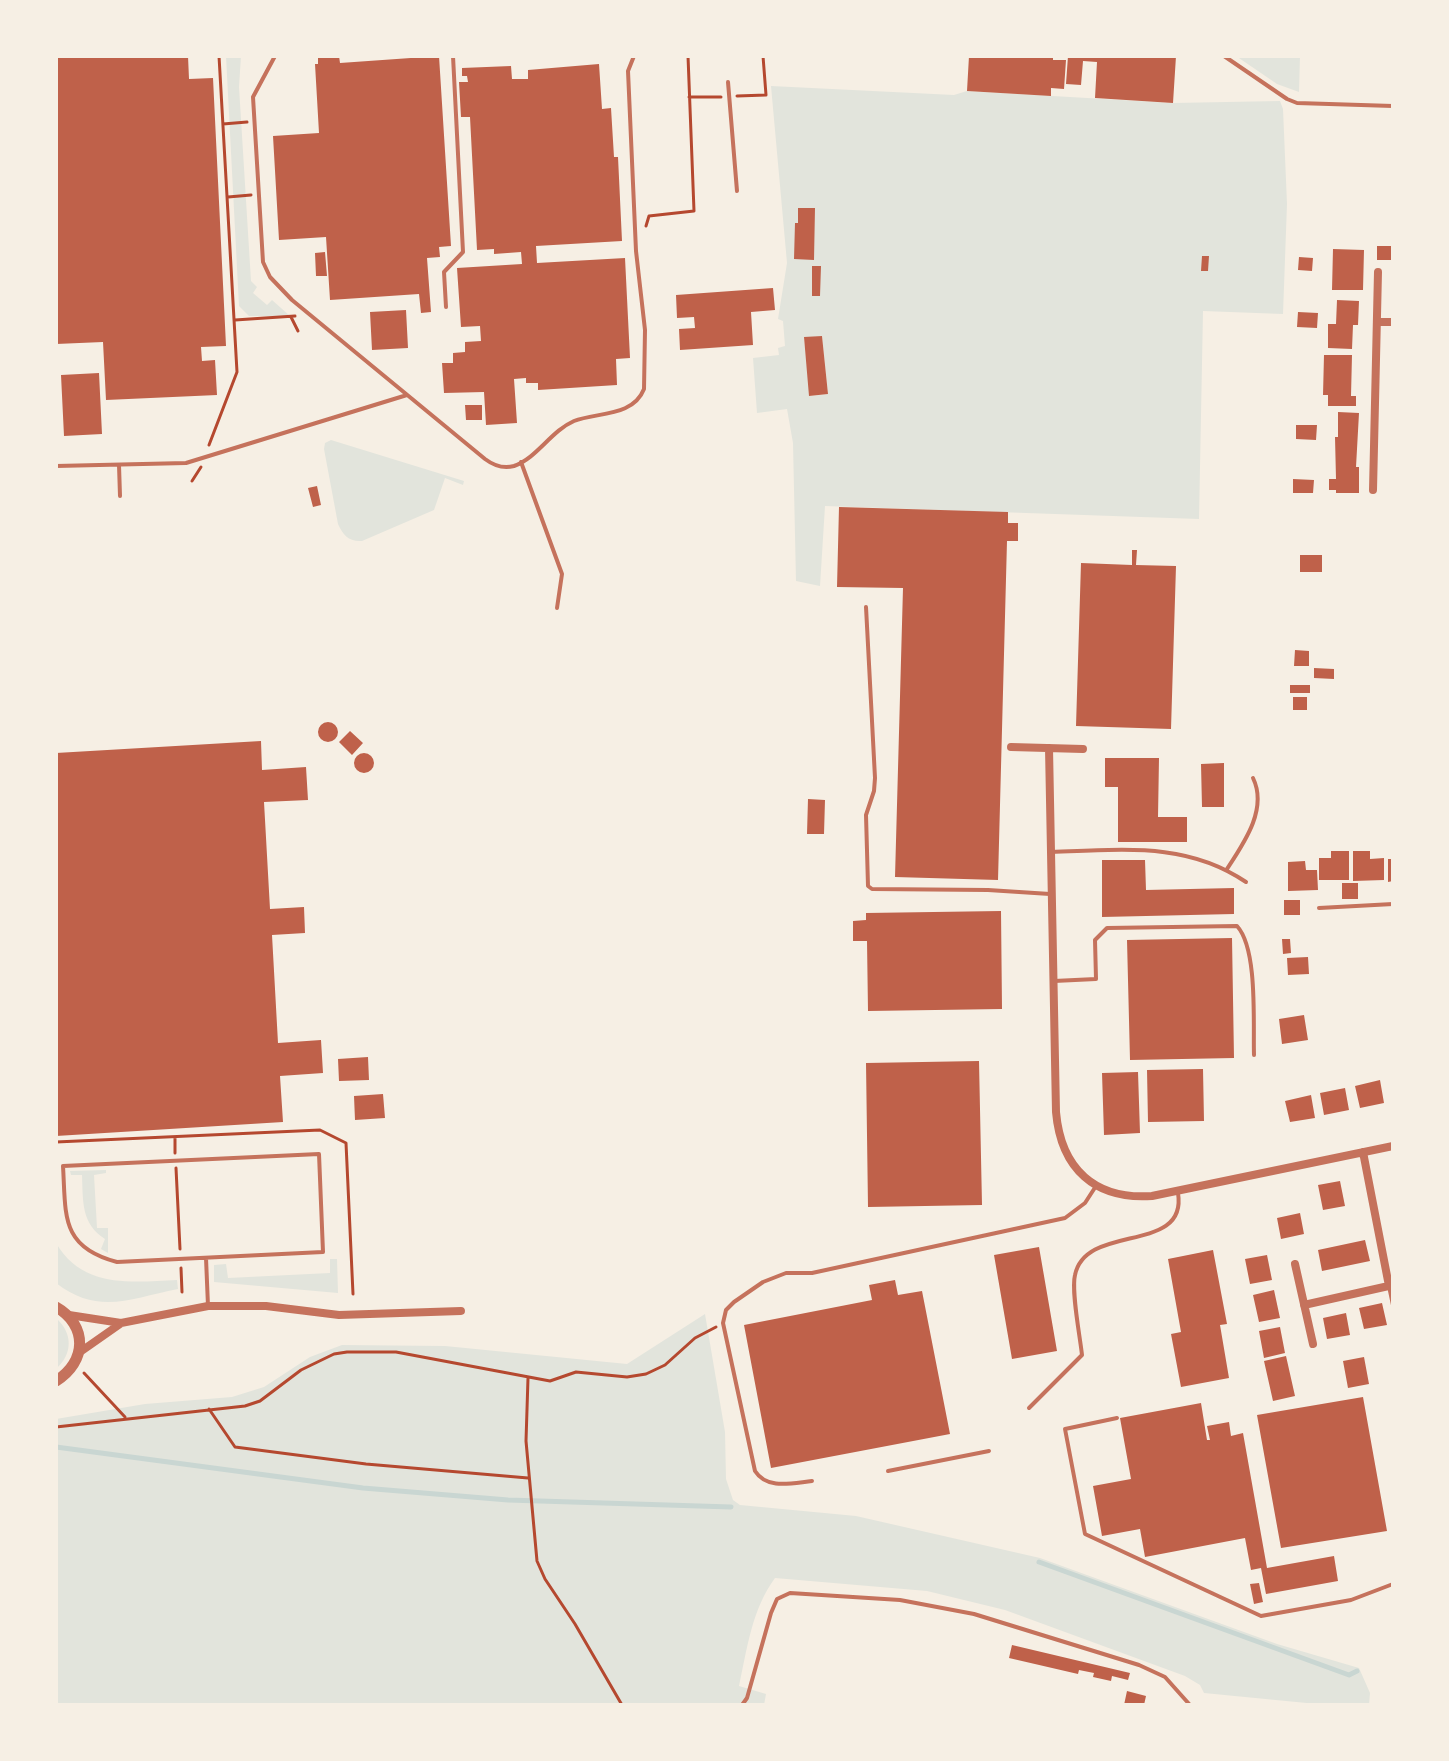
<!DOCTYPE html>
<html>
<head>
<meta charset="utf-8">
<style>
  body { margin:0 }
  #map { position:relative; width:1449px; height:1761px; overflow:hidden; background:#f6efe4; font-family:"Alegreya Sans",sans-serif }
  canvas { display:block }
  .frame { position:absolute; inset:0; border:58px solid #f6efe4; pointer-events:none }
</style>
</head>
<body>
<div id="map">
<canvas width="1449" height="1761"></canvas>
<div class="frame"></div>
</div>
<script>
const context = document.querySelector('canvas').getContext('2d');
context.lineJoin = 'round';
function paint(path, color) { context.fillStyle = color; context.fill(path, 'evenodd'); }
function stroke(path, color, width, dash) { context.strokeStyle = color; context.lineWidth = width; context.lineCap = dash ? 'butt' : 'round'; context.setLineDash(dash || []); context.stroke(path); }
paint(new Path2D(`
  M226,56h15l-2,31 12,194 6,6 -4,6 14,12 5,-5 18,16h-41l-10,-10z
  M1236,56h64l-1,36 -22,-8z
  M771,86l183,9 13,-4 206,12 107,-2 3,8 4,95 -4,110 -80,-3 -4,208 -374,-13 -5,80 -24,-5 -3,-138 -6,-34 -30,4 -4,-55 26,-3 -1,-7 7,-2 -2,-25 -5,-2 9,-56zM822,336l6,58 -18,2 -6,-58z
  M331,440l133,41 -1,4 -18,-7 -11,32 -72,31c-13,1 -19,-6 -24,-17l-14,-75 1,-6z
  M106,1170v3l-12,2 3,53h11v25l-7,-4 4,-10c-24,-15 -22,-38 -23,-64h-11l-1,-4z
  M56,1243c27,46 76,39 121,37l1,9c-47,9 -79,27 -122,-6z
  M330,1259h7l1,34 -124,-11v-17l12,-1 2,14 102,-5z
  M705,1314l20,118 1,47 7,21 7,5 116,11 184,42 237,86 82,24 11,25 -1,12h-42l-123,-12 -4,-8 -15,-9 -180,-66 -78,-19 -152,-13c-23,31 -28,71 -36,108l27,8 -2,11h-708v-286l89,-15 87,-7 32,-10 46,-30 32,-12 103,1 182,18z
  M56,1318c17,15 17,36 0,51z`), '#e2e4dc');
stroke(new Path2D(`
  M56,1447l307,41 145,12 223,7
  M1039,1562l310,113 8,-4`), '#c9d6d2', 5);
paint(new Path2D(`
  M56,56h132l1,23 24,-1 13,268 -25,1 1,14 13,-1 2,35 -111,5 -3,-58 -47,2z
  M318,56h21l1,7 99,-7 12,190 -12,1 1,10 -13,1 4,54 -10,1 -2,-19 -89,6 -4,-63 -47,3 -6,-104 46,-3 -4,-69h3z
  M969,56h84v4h13l-2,29 -13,-1v8l-84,-5z
  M1068,56h108l-3,47 -78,-5 2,-36 -14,-1 -2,24 -15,-1z
  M599,64l3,45 9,-1 3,49h4l4,84 -86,5 1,17 88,-5 5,100 -14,1 1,26 -79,5v-7h-12v-5l-12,1 3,44 -31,2 -2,-33 -40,1 -2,-30h11v-10l12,-1v-10l16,-1 -1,-15 -19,1 -4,-59 65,-4 -1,-12 -27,2v-5l-17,1 -7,-133h-9l-2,-35h9l-1,-6h-5v-8l49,-2 1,13h16v-9z
  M798,208h17l-1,52 -20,-1 1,-36h3z
  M1377,246h14v14h-14z
  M1333,249l31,1 -1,40h-31z
  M325,252l2,24h-11l-1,-23z
  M1202,256h7l-1,15h-7z
  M1299,257l14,1 -1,13 -14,-1z
  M812,266h9l-1,30h-8z
  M773,288l2,22 -24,2 2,33 -73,5 -1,-21 16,-1 -1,-11 -17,1 -1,-23z
  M1337,300l22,1 -1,24h-5l-1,24 -24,-1v-24h8z
  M406,310l2,38 -36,2 -2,-38z
  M1298,312l20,1 -1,15 -20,-1z
  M822,336l6,58 -19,2 -5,-59z
  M1324,355h28l-1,41h5v10h-28v-11h-5z
  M99,373l3,61 -38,2 -3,-61z
  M465,405h17v15h-16z
  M1338,412l21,1 -3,54h3v26h-23v-3h-7v-11h7l-1,-42h3z
  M1296,425h21l-1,15 -20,-1z
  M1293,479l21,1 -1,13h-20z
  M317,486l4,19 -8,2 -5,-19z
  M839,507l169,5v11h10v18h-11l-9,339 -103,-3 8,-289 -66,-1z
  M1132,550h5l-1,15 40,1 -5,163 -95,-3 5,-163 51,2z
  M1300,555h22v17h-22z
  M1295,650l14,1v15h-15z
  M1314,668l20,1v10l-20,-1z
  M1290,685h20v8h-20z
  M1293,697h14v13h-14z
  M318 732a10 10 0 1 1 20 0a10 10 0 1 1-20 0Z
  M350,731l13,12 -11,12 -13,-13z
  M261,741l1,29 44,-3 2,33 -44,2 6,107 34,-2 1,26 -33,2 6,108 43,-3 2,33 -43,3 3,46 -227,14v-383z
  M354 763a10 10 0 1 1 20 0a10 10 0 1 1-20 0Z
  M1105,758h54l-1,59h29v25h-69v-55h-13z
  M1224,763v44h-22l-1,-43z
  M808,799l17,1 -1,34h-17z
  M1331,851h18v29h-30v-22h12z
  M1353,851h17v8l14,-1v22l-31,1z
  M1388,859h5v22l-5,1z
  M1102,860h43l1,30 88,-2v26l-132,3z
  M1305,861l1,9h11l1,20 -30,1v-29z
  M1342,883h16v16h-16z
  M1284,900h16v15h-16z
  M1001,911l1,98 -134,2 -1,-70h-14v-20l13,-1v-7z
  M1232,938l2,120 -104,2 -3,-120z
  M1282,939h8l1,14 -8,1z
  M1308,957l1,17 -21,1 -1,-17z
  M1304,1015l4,25 -26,4 -3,-25z
  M368,1057l1,23 -30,1 -1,-22z
  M979,1061l3,144 -114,2 -2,-144z
  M1203,1069l1,52 -56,1 -1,-52z
  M1138,1072l2,61 -36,2 -2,-62z
  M1380,1080l4,23 -24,5 -5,-22z
  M1345,1088l4,22 -25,5 -4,-22z
  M383,1094l2,24 -30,2 -1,-24z
  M1311,1095l4,23 -25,4 -5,-21z
  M1340,1181l5,25 -22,4 -5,-25z
  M1300,1213l4,21 -23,5 -4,-21z
  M1365,1240l5,21 -48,10 -4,-21z
  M1039,1247l18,104 -45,8 -18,-104z
  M1213,1250l14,74 -7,1 9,53 -48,9 -10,-53 10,-2 -13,-73z
  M1267,1255l5,25 -22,4 -5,-25z
  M895,1280l3,15 24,-4 28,143 -179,34 -27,-143 128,-25 -3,-15z
  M1274,1290l6,28 -21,4 -6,-27z
  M1382,1303l5,22 -23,4 -5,-21z
  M1346,1313l4,22 -23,4 -4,-21z
  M1280,1327l5,26 -21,5 -5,-27z
  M1286,1356l9,40 -22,5 -9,-40z
  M1364,1357l5,27 -21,4 -5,-27z
  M1363,1397l24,134 -106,17 -24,-133z
  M1201,1403l6,37h3l-3,-14 22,-4 2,14 12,-3 24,135 67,-12 4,25 -72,13 -5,-26 -10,2 -6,-32 -100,19 -5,-28 -38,7 -9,-50 38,-7 -11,-61z
  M1259,1583l4,19 -9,2 -4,-20z
  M1012,1645l118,28 -2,7 -16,-4 -1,5 -18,-4 1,-4 -15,-3 -1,4 -69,-16z
  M1127,1691l19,5 -2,9h-20z`), '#bf614a');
stroke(new Path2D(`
  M737,96l29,-1 -3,-39
  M689,97h32
  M223,124l24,-2
  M228,197l23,-2
  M646,226l3,-10 45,-5 -6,-155
  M291,317l7,14
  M235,320l60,-4
  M209,445l28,-73 -18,-316
  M192,481l9,-14
  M175,1137v16
  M56,1142l264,-12 26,13 7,151
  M176,1168l4,81
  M181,1268l1,24
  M84,1373l41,44
  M528,1378l-2,63 11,120 8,18 30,45 47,81
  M209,1409l26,38 131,17 162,14
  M56,1427l189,-21 15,-5 41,-31 33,-16 13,-2h49l154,29 26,-9 51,5 19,-3 19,-9 30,-27 21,-11`), '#b5482f', 3);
stroke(new Path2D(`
  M275,56l-22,41 10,165 7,15 22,23 193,159c8,6 18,10 29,7 23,-8 37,-35 60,-45 23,-9 59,-4 70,-32l1,-59 -9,-79 -8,-180 6,-15
  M543,56h5
  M1224,56l63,43 10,4 96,3
  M728,82l9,109
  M446,307l-2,-35 19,-20 -10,-196
  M521,462l41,112 -5,34
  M119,465l1,31
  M56,466l130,-3 221,-68
  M866,607l9,171 -1,13 -8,24 2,71 4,3 116,1 62,4
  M1051,852c70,-2 135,-11 195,30
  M1227,869c17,-26 41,-60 26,-91
  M1319,908l74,-4
  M1054,981l42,-2 -1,-39 12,-12 130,-2c21,23 16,97 17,129
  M319,1154l4,98 -206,10c-57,-15 -51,-47 -54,-96z
  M206,1258l2,48
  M1389,1286l4,19
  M1029,1408l53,-53c-2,-19 -11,-64 -7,-80 11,-53 113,-20 103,-82
  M1117,1418l-52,11 20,105 176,82 90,-16 42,-16
  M888,1471l101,-20
  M812,1481c-20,2 -45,9 -57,-10l-32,-148 3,-13 8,-8 29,-20 23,-9h26l253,-55 20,-15 11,-17
  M742,1705l5,-7 24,-85 6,-14 13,-6 110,7 74,14 165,51 26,12 25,28`), '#c5725c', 4);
stroke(new Path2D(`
  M1377,322h16
  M1373,490l5,-218
  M1011,747l72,2
  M1049,748l7,364c5,57 39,88 96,84l241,-50
  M1363,1152l26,134
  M1295,1264l18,80
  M1304,1305l89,-20
  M69,1315l52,8 87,-17h58l73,9 122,-4
  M80,1352l40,-28`), '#c5725c', 8);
stroke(new Path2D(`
  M56,1307c32,18 31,55 0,74`), '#c5725c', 11);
</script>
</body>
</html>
